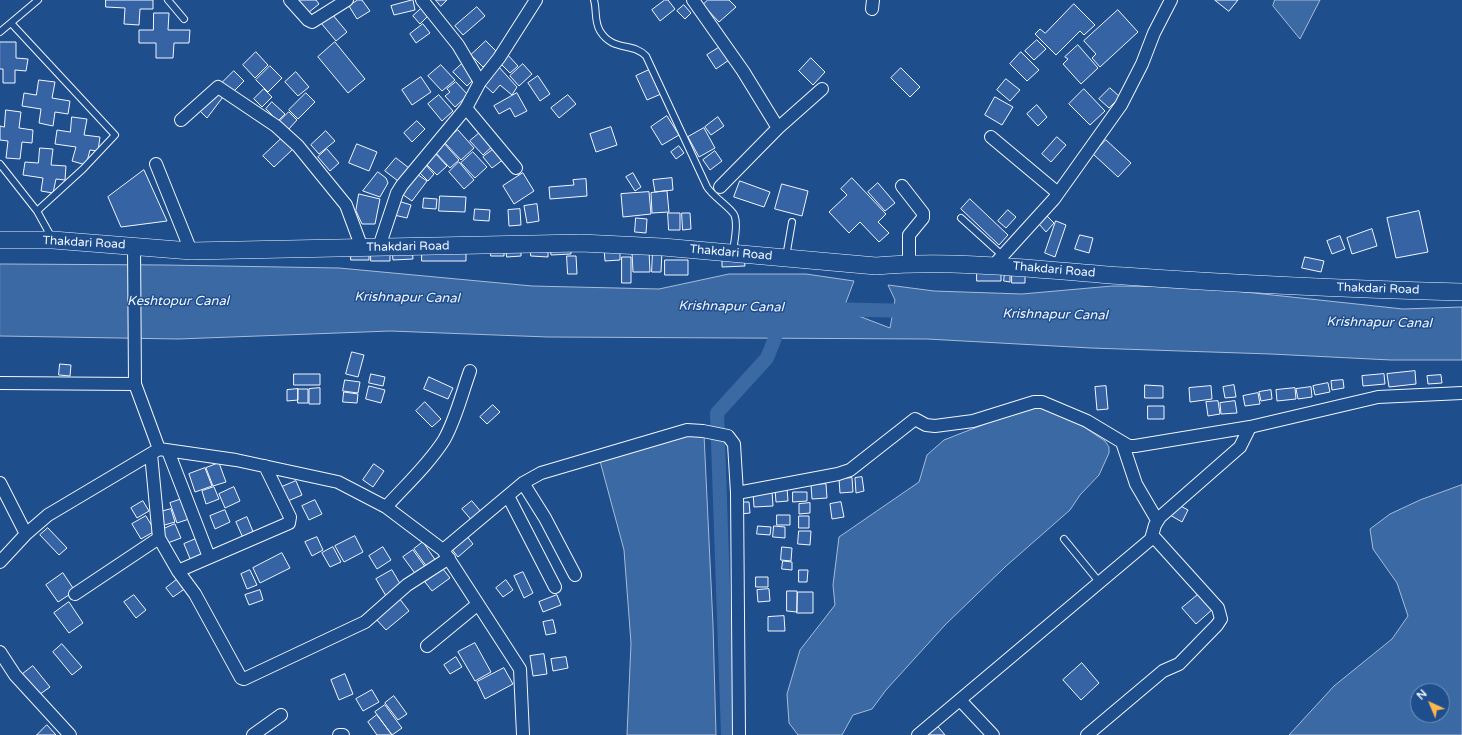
<!DOCTYPE html>
<html>
<head>
<meta charset="utf-8">
<style>
  body { margin:0 }
  #map { position:relative; width:1462px; height:735px; overflow:hidden; background:#1f4e8c; font-family:"Varela Round",sans-serif }
  canvas { display:block }
  .north { position:absolute; left:1410px; top:683px; width:40px; height:40px; box-sizing:border-box; background:#1f4e8c; border:1px solid #7391ba; border-radius:50%; rotate:316deg; font-size:11px; font-weight:700; line-height:16px; text-align:center; color:#f2f6ff }
  .north::after { content:''; display:block; margin:auto; width:14px; height:18px; background:#ffb74d; clip-path:polygon(50% 0,100% 100%,50% 72%,0 100%) }
</style>
</head>
<body>
<div id="map">
<canvas width="1462" height="735"></canvas>
<div class="north">N</div>
</div>
<script>
const context = document.querySelector('canvas').getContext('2d');
context.lineJoin = 'round';
function paint(path, color) { context.fillStyle = color; context.fill(path, 'evenodd'); }
function stroke(path, color, width, dash) { context.strokeStyle = color; context.lineWidth = width; context.lineCap = dash ? 'butt' : 'round'; context.setLineDash(dash || []); context.stroke(path); }
function drawText(font, color, halo, rows, align = 'center') {
  context.font = font + ' "Varela Round",sans-serif'; context.lineWidth = 3; context.setLineDash([]); context.textBaseline = 'middle'; context.strokeStyle = halo; context.fillStyle = color; for (const [text, x, y, turn = 0] of rows) {
    context.save(); context.translate(x, y); context.rotate((+turn || 0) * Math.PI / 180); context.textAlign = isNaN(turn) ? turn : align; if (halo) context.strokeText(text, 0, 0); context.fillText(text, 0, 0); context.restore();
  }
}
const water = new Path2D(`
  M1275,0h45l-20,39 -27,-33z
  M0,264l164,1 175,3 193,18 127,3 70,-15h77l48,7 -11,29 47,18 5,-28 -7,-15 46,6 88,3 90,-8 86,1 205,22 59,-2v53h-71l-120,-6 -180,-6 -164,-9 -379,-2 -158,-6 -212,8 -178,-3z
  M1043,406l32,15 30,20 4,6v6l-10,22 -19,20 -10,15 -65,57 -60,58 -59,65 -14,19 -19,6 -11,20h-44l-9,-12 -2,-29 13,-44 35,-45 -2,-20 6,-48 80,-55 8,-27 17,-15 79,-31z
  M687,433l17,2 9,190 3,110h-89l4,-92 -7,-93 -24,-89z
  M1462,485v250h-173l45,-49 58,-47 16,-23 -11,-33 -24,-34 -3,-20 20,-15 30,-14zM1418,691h24v24h-24z`);
paint(water, '#3b69a3');
stroke(water, '#a8bbd7', 1);
stroke(new Path2D(`
  M825,309l87,2
  M728,735l-11,-322 50,-55 8,-20`), '#3b69a3', 14);
const building = new Path2D(`
  M106,0h47v9h-13l-1,16 -15,-1 1,-16 -19,-1z
  M296,0h20l3,4 -11,9z
  M358,0h4l8,11 -13,8 -8,-13z
  M413,0l2,10 -21,5 -3,-9z
  M436,0h11l-6,6z
  M665,0h3l7,9 -15,12 -8,-11z
  M708,0h21l7,7 -17,15 -16,-17z
  M1215,0h23l-9,11z
  M1074,4l21,21 -11,10 -4,-4 -24,24 -21,-21 5,-5 5,4z
  M684,5l7,8 -6,6 -8,-8z
  M423,7l6,8 -9,9 -7,-8z
  M477,7l8,9 -22,19 -8,-9z
  M1118,10l20,22 -38,35 -8,-9 4,-4 -12,-13z
  M154,13h15l-1,17h22l-1,13h-15l-1,15h-17v-15h-17v-13h14z
  M332,14l15,18 -11,9 -15,-18z
  M423,24l7,9 -14,10 -6,-9z
  M1037,40l9,9 -12,11 -9,-9z
  M486,41l12,12 -15,14 -12,-12z
  M0,42h16v16l12,1 -2,12 -11,-1v13h-12v-14h-3z
  M335,42l30,37 -17,14 -30,-36z
  M1078,45l20,23 -17,16 -18,-20 5,-5 -3,-2z
  M720,47l9,13 -13,9 -9,-14z
  M256,52l12,13 -13,13 -12,-13z
  M1021,52l18,18 -12,11 -17,-17z
  M506,53l12,13 -8,7 -12,-12z
  M811,58l14,14 -12,13 -14,-14z
  M463,63l13,14 -9,9 -14,-14z
  M523,64l9,10 -13,12 -9,-10z
  M441,65l14,15 -13,11 -14,-15z
  M497,65l20,22 -5,8 -12,-10 -7,8 -11,-10z
  M270,66l12,12 -14,14 -12,-12z
  M901,68l19,19 -10,10 -19,-19z
  M649,70l12,24 -14,6 -11,-24z
  M234,71l10,10 -12,12 -10,-10z
  M296,72l13,15 -11,9 -13,-14z
  M538,76l12,18 -10,7 -12,-18z
  M421,77l10,15 -19,13 -10,-15z
  M1006,79l14,11 -10,11 -13,-11z
  M39,80l16,2 -3,16 18,3 -2,13 -13,-2 -2,14 -14,-3 2,-14 -19,-3 2,-13 12,2z
  M456,82l12,13 -13,12 -10,-11 5,-4 -3,-3z
  M1110,88l10,9 -11,11 -10,-9z
  M215,89l8,8 -16,21 -11,-11z
  M264,89l8,8 -10,10 -8,-8z
  M1084,89l21,22 -15,14 -21,-21z
  M306,93l9,9 -17,17 -9,-9z
  M517,93l10,18 -12,6 -5,-9 -11,6 -5,-8z
  M439,95l14,16 -11,10 -14,-17z
  M568,95l8,9 -17,14 -8,-10z
  M995,97l18,10 -11,18 -17,-10z
  M272,102l13,12 -7,7 -12,-12z
  M1037,105l10,12 -9,9 -11,-12z
  M6,110l15,2 -2,16 14,2 -1,13 -10,-1 -2,17 -14,-1 2,-17 -8,-1v-14l4,1z
  M289,112l8,8 -9,10 -9,-8z
  M667,116l12,19 -17,10 -11,-18z
  M72,117l15,2 -3,16 16,2 -2,14 -8,-1 -4,15 -14,-4 4,-14 -21,-3 2,-14 13,2z
  M718,117l6,9 -13,9 -6,-8z
  M417,121l8,8 -13,13 -8,-9z
  M611,127l6,18 -21,7 -6,-18z
  M704,128l11,20 -16,9 -11,-20z
  M458,130l16,18 -13,12 -17,-18z
  M483,130l12,14 -12,11 -13,-14z
  M326,131l9,10 -16,13 -8,-9z
  M1057,137l9,8 -15,17 -9,-8z
  M282,138l11,11 -19,18 -11,-11z
  M1106,140l25,23 -13,14 -25,-23z
  M442,141l17,19 -9,8 -17,-18z
  M357,144l20,8 -8,19 -20,-8z
  M679,146l5,7 -8,6 -5,-7z
  M40,148l13,1 -2,16 15,1 -1,14 -9,-1 -3,14 -12,-2 2,-13 -20,-3 2,-13 13,1z
  M495,148l9,11 -12,9 -9,-11z
  M327,149l12,14 -9,8 -12,-14z
  M715,151l7,10 -12,9 -7,-10z
  M434,152l13,14 -10,9 -13,-13z
  M473,152l14,15 -12,11 -14,-15z
  M396,158l13,10 -11,13 -13,-10z
  M459,162l15,18 -10,9 -15,-17z
  M424,163l10,11 -6,7 -11,-11z
  M144,170l23,51 -46,6 -13,-30z
  M378,172l8,6 2,5 -8,14 -17,-6z
  M414,172l13,9 -15,20 -13,-9z
  M523,173l11,18 -20,13 -11,-18z
  M633,173l8,14 -6,4 -9,-14z
  M672,178l1,12 -18,2 -2,-12z
  M852,178l34,36 -8,8 11,11 -10,9 -19,-20 -11,11 -20,-21 18,-17 -6,-6z
  M586,179l1,17 -37,3 -1,-12 25,-2 -1,-5z
  M740,181l30,11 -6,15 -30,-10z
  M878,183l17,20 -10,8 -17,-19z
  M782,184l26,7 -6,25 -27,-7z
  M667,191l2,21 -17,1 -1,-20z
  M649,192l2,22 -28,3 -2,-23z
  M359,194l21,5 -5,25h-13l-6,-13z
  M440,196l26,1 -1,15 -26,-1z
  M424,198l13,1 -1,10 -13,-1z
  M970,199l38,36 -9,10 -38,-36z
  M398,201l13,4 -4,13 -13,-3z
  M537,204l2,17 -12,2 -3,-17z
  M475,209l15,1 -1,11 -15,-1z
  M520,209l1,16 -12,1 -1,-16z
  M1008,210l8,7 -10,11 -8,-7z
  M1419,211l9,41 -32,6 -9,-40z
  M668,213h12v17h-11z
  M682,213h8l1,16 -8,1z
  M1047,216l7,7 -8,9 -7,-8z
  M636,218l11,1 -1,14 -11,-1z
  M1056,221l10,4 -11,32 -10,-4z
  M1372,229l5,17 -25,8 -5,-16z
  M1080,235l13,3 -4,15 -14,-4z
  M1340,236l5,13 -13,5 -5,-13z
  M571,245v9l-20,1 -1,-9z
  M491,246h13v10h-13z
  M506,246h15v10l-14,1z
  M422,247l44,1v13h-44z
  M531,247h17v10l-17,-1z
  M412,248l1,11 -20,1 -1,-11z
  M620,248v12l-15,1 -1,-12z
  M371,250h19v11h-19z
  M653,250l9,1 -1,21h-9z
  M351,251h18v9h-18z
  M649,251l1,21h-17l-1,-20z
  M567,256h9l1,18h-9z
  M744,256l1,10 -23,1v-10z
  M622,257h9v26h-9z
  M1305,257l19,4 -3,11 -19,-4z
  M665,260h23v15h-23z
  M977,270h24v11h-24z
  M1005,272h5v10l-6,-1z
  M1012,275h13v8h-13z
  M352,352l12,3 -6,22 -12,-3z
  M60,364l11,1 -1,11 -11,-1z
  M1415,371l1,13 -27,3 -2,-13z
  M294,374h26v11h-26z
  M371,374l14,3 -2,9 -14,-3z
  M1384,374l1,10 -22,2 -1,-10z
  M1441,375l1,8 -14,1 -1,-8z
  M429,377l24,11 -5,11 -24,-10z
  M345,380l15,2 -2,11 -15,-2z
  M1343,380l1,8 -12,2 -1,-9z
  M1328,383l2,9 -15,3 -2,-9z
  M1145,385l18,1v12h-18z
  M1234,385l2,12 -11,1 -2,-11z
  M369,386l16,4 -4,13 -15,-4z
  M1106,386l2,23 -11,1 -2,-23z
  M1211,386l1,13 -22,3 -1,-14z
  M1311,387l1,10 -14,2 -2,-10z
  M320,388v16h-11v-15z
  M1295,388l1,11 -19,2 -1,-11z
  M298,389h10v14h-10z
  M298,389v11l-11,1v-11z
  M1271,390l1,9 -11,2 -2,-9z
  M344,392l14,2 -1,9 -14,-1z
  M1258,393l2,11 -15,2 -2,-10z
  M1218,401l2,13 -12,2 -2,-14z
  M1235,401l2,12 -16,1 -1,-11z
  M425,402l16,17 -9,8 -16,-16z
  M493,405l7,7 -13,12 -7,-7z
  M1148,406h16v13h-16z
  M219,463l7,19 -13,4 -7,-18z
  M374,464l10,7 -11,16 -10,-7z
  M205,468l7,18 -17,6 -6,-18z
  M862,477l2,14 -8,2 -1,-15z
  M852,478l1,14 -13,1 -1,-14z
  M296,481l6,14 -19,8 -6,-14z
  M826,484l1,14 -15,1 -1,-14z
  M214,487l5,12 -13,5 -4,-13z
  M234,487l6,14 -15,7 -6,-14z
  M787,488l1,13 -12,1 -1,-13z
  M772,491l1,15 -19,1 -1,-15z
  M793,492h14v9l-14,1z
  M182,499l7,20 -12,4 -7,-20z
  M315,500l7,14 -13,6 -7,-14z
  M143,501l6,10 -12,7 -6,-10z
  M472,501l10,12 -9,9 -11,-13z
  M740,502h9l1,11 -10,1z
  M841,502l3,15 -12,2 -2,-15z
  M810,503v10l-11,1v-10z
  M1177,504l11,6 -6,12 -12,-7z
  M171,509l4,13 -14,4 -4,-13z
  M225,510l5,12 -15,7 -5,-13z
  M777,515h13v10h-13z
  M146,516l9,15 -14,8 -9,-15z
  M799,516h10v12h-10z
  M247,517l7,17 -11,4 -7,-16z
  M175,524l6,14 -16,6 -6,-13z
  M758,526l13,1 -1,8 -13,-1z
  M774,526l11,1v11l-12,-1z
  M48,528l19,20 -8,7 -19,-20z
  M799,531h12l-1,14 -12,-1z
  M466,535l7,9 -15,13 -7,-9z
  M355,536l8,16 -19,10 -9,-16z
  M317,537l6,13 -11,6 -7,-14z
  M198,538l7,18 -14,5 -7,-17z
  M423,542l13,19 -9,6 -13,-18z
  M333,547l8,15 -11,5 -8,-14z
  M383,547l8,13 -14,9 -8,-13z
  M782,547l10,1 -1,13 -10,-1z
  M413,550l13,18 -9,8 -14,-19z
  M282,553l8,15 -30,15 -7,-15z
  M783,561l9,1v8l-10,-1z
  M443,569l7,9 -18,13 -7,-9z
  M250,570l7,15 -10,4 -6,-15z
  M392,570l10,17 -16,9 -10,-17z
  M799,570h9l-1,12h-8z
  M523,572l10,21 -9,5 -10,-22z
  M63,573l12,18 -17,11 -12,-17z
  M756,577h12v10h-12z
  M179,578l7,10 -13,9 -7,-9z
  M506,580l7,10 -10,7 -7,-9z
  M769,589l1,12 -12,1 -1,-12z
  M260,590l3,10 -14,5 -4,-10z
  M787,591h10v21l-10,-1z
  M798,592h15v21h-16z
  M1200,593l14,15 -18,16 -14,-16z
  M134,595l12,15 -10,8 -12,-16z
  M557,595l4,10 -18,7 -4,-10z
  M399,598l10,13 -23,19 -11,-12z
  M69,602l14,21 -14,10 -15,-20z
  M784,616l1,15h-17v-14z
  M553,620l3,13 -10,2 -3,-13z
  M475,643l16,29 -16,9 -17,-29z
  M62,644l20,23 -10,8 -19,-23z
  M544,654l3,20 -14,2 -3,-20z
  M456,657l6,10 -12,7 -6,-9z
  M566,657l2,11 -15,3 -2,-12z
  M1082,663l17,20 -18,17 -18,-20z
  M33,666l17,21 -14,10 -16,-21z
  M504,668l9,16 -28,15 -8,-17z
  M345,674l8,20 -14,6 -8,-20z
  M372,690l7,12 -16,9 -7,-12z
  M394,696l13,18 -9,6 -13,-17z
  M385,705l17,23 -10,7 -17,-23z
  M377,715l15,20h-15l-9,-13z
  M935,723l10,12h-24z
  M47,725l9,10h-19z`);
paint(building, '#3563a3');
stroke(building, '#f2f6ff', 1);
const lane = new Path2D(`
  M168,0l16,19
  M594,0c3,10 0,21 6,31 13,21 33,11 46,25l61,131c6,10 27,23 28,30 3,10 -1,24 -2,35
  M11,23l104,112 -32,34 -46,42
  M0,32l38,-32
  M0,164l37,47 15,27
  M961,218l42,38
  M786,257l6,-35
  M1064,539l36,44`);
const street = new Path2D(`
  M290,0l18,20 4,2 35,-22
  M422,0l36,45 22,37
  M693,0l50,71 35,57
  M872,9l1,-9
  M466,108l50,60
  M181,120l37,-33 58,39 22,20 48,59 16,43
  M991,137l67,56
  M156,164l35,87
  M902,186l21,27v5l-14,17v28
  M720,187l58,-59 44,-39
  M134,246l1,138 24,65
  M379,247l18,-54 5,-8 64,-77 14,-26 19,-24 37,-58
  M994,265l60,-66 67,-94 21,-41 12,-31 17,-33
  M0,383l135,1
  M1122,442l14,42 21,36
  M168,451l41,106
  M151,454l8,84 19,33 17,23 46,84 3,1 121,-57 42,-37 42,-27
  M0,483l26,51
  M523,483l22,35 30,57
  M737,493l101,-19 12,-4 65,-51 11,6 9,1 38,-5 61,-19h8l45,19 35,21 7,4h6l115,-19 128,-30 84,-4
  M508,496l47,91
  M386,507c20,-22 42,-42 58,-67 12,-21 18,-47 26,-69
  M443,550l80,-67 18,-10 146,-43 16,1 25,5 6,8 3,49 2,242
  M0,562l26,-28 22,-19 111,-66 77,11 102,22 48,25 57,43 77,119 3,66
  M178,571l111,-48 1,-6 -25,-51
  M75,594l84,-56
  M427,646l51,-42
  M0,652l15,23 55,60
  M960,700l33,35
  M253,735l28,-20
  M339,735h4
  M918,735l233,-196 4,-14 5,-8 80,-70 10,-20
  M1087,735l76,-64 16,-7 38,-39 4,-6 -3,-11 -65,-72`);
const secondary = new Path2D(`
  M0,240h53l138,11 390,-8 82,4 213,19c82,-7 165,4 248,10 112,8 225,13 338,16`);
stroke(lane, '#f2f6ff', 8);
stroke(street, '#f2f6ff', 14);
stroke(secondary, '#f2f6ff', 18);
stroke(lane, '#1f4e8c', 6);
stroke(street, '#1f4e8c', 12);
stroke(secondary, '#1f4e8c', 17);
drawText('12px', '#f2f6ff', '#1f4e8c', [
  ["Thakdari Road",84,243,3],
  ["Thakdari Road",408,247,-1],
  ["Thakdari Road",731,253,5],
  ["Thakdari Road",1054,270,5],
  ["Thakdari Road",1378,289,2]
]);
drawText('italic 13px', '#f2f6ff', '#1f4e8c', [
  ["Krishnapur Canal",407,298,1],
  ["Keshtopur Canal",178,302],
  ["Krishnapur Canal",731,307,1],
  ["Krishnapur Canal",1055,315,1],
  ["Krishnapur Canal",1379,323,1]
]);
</script>
</body>
</html>
